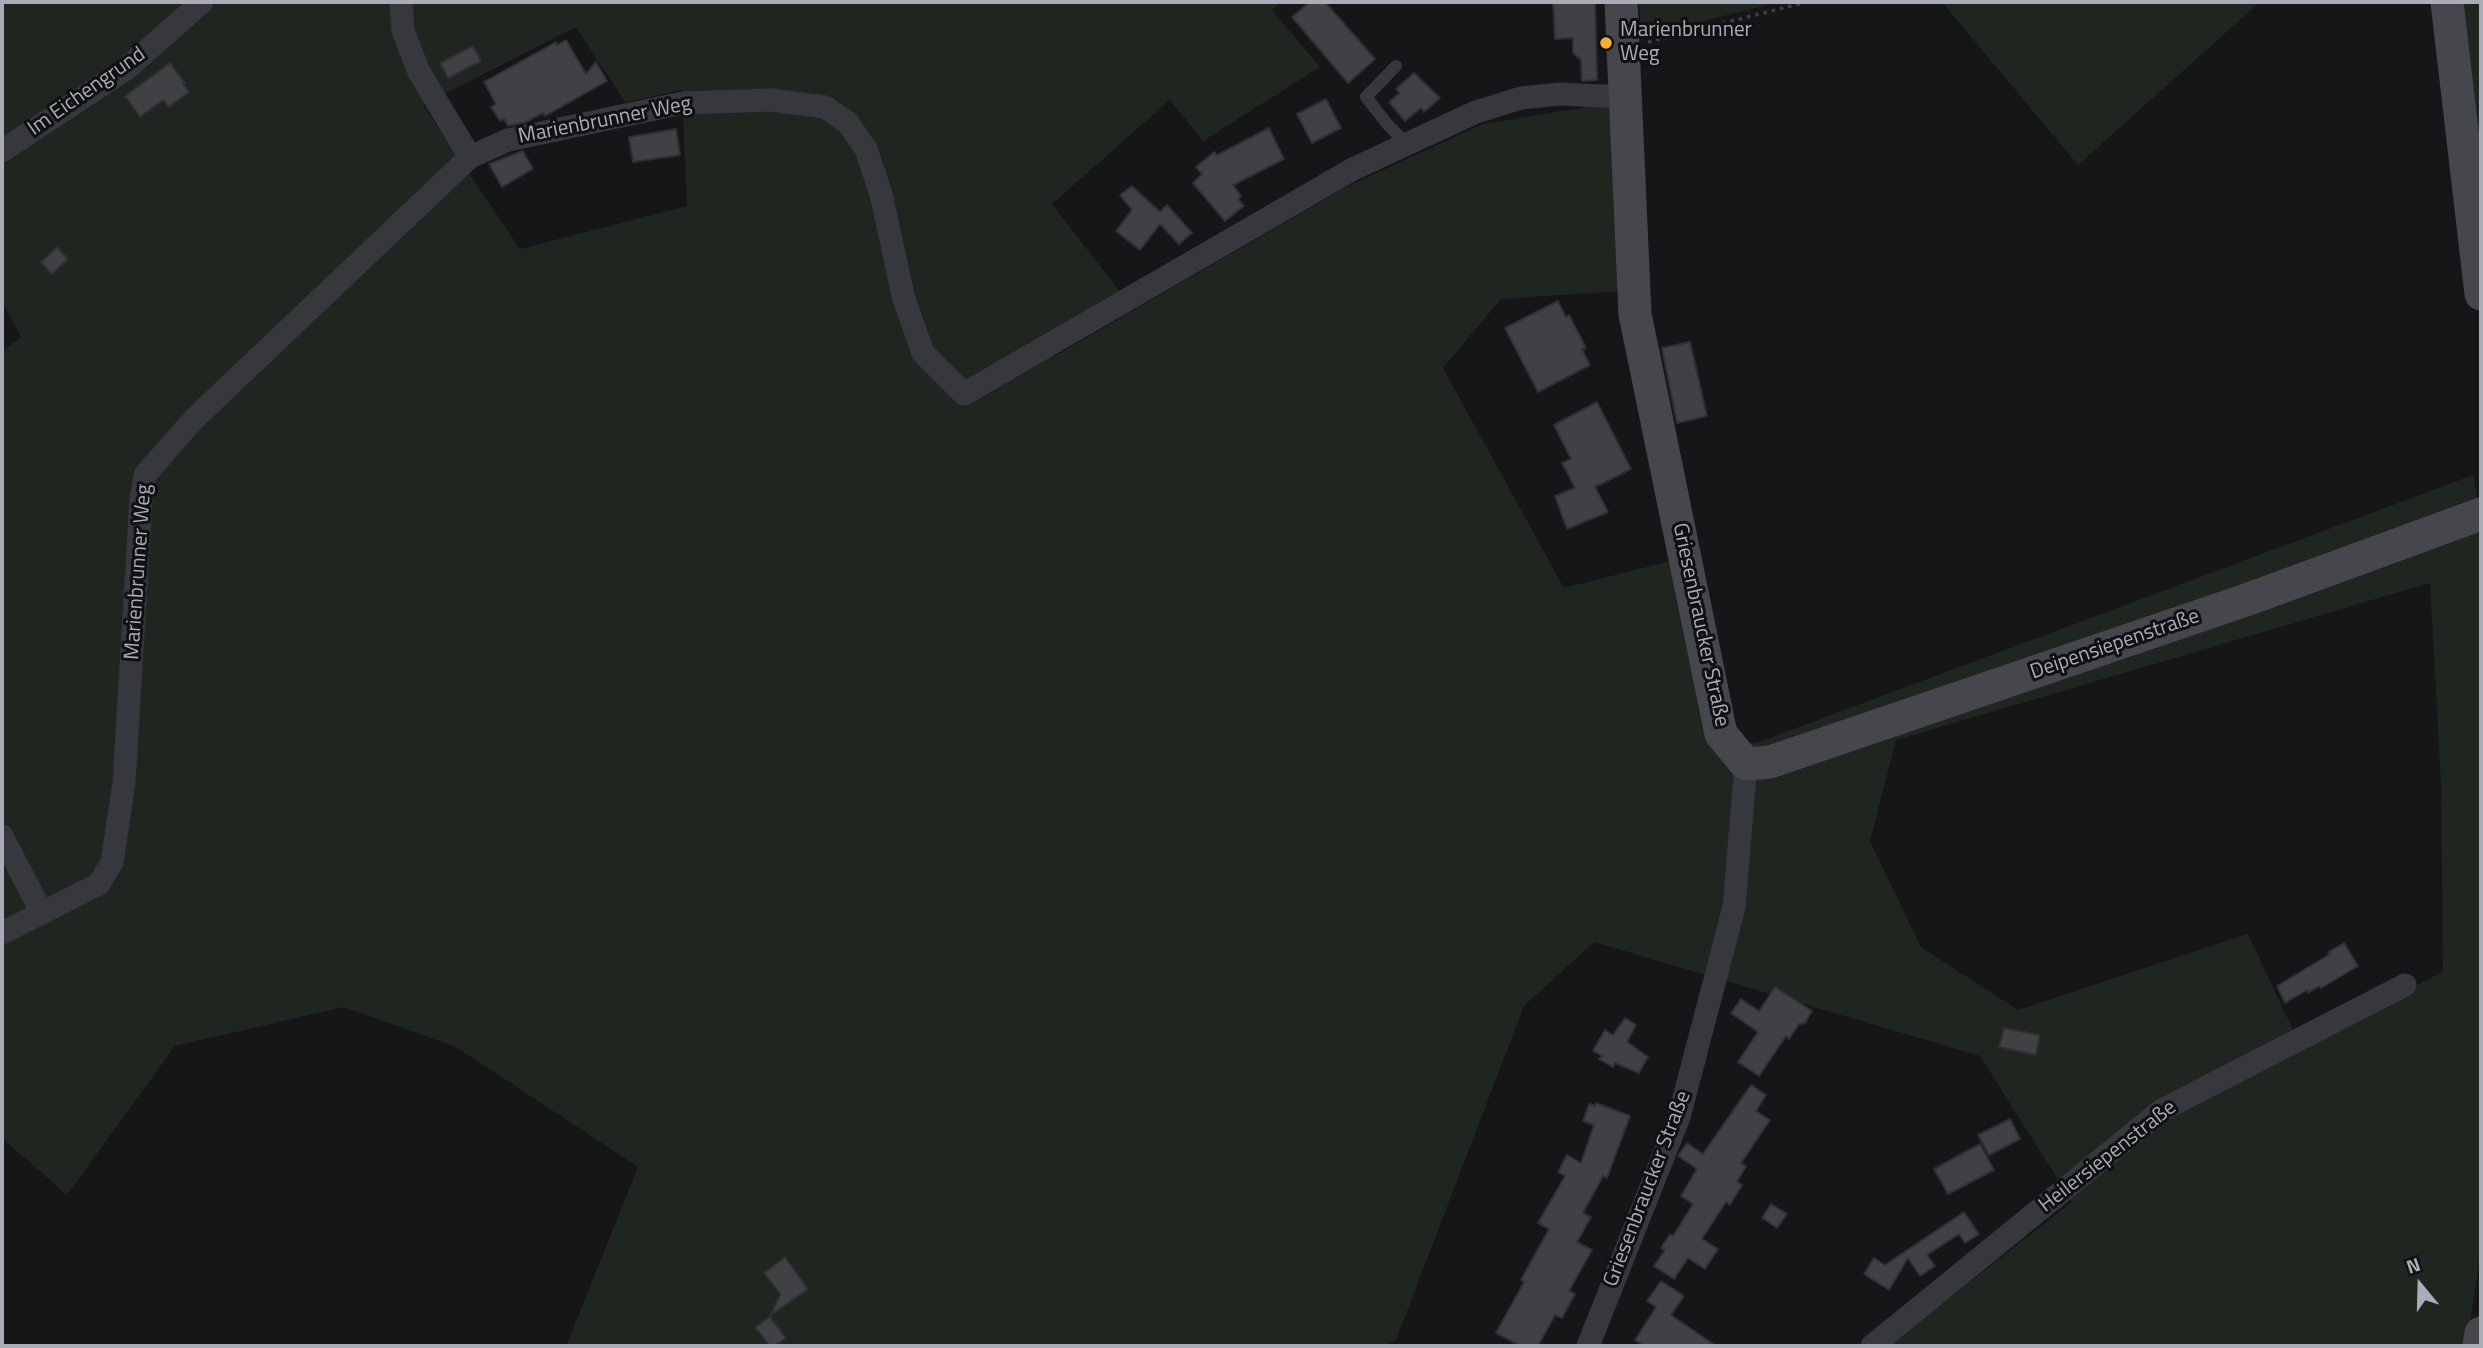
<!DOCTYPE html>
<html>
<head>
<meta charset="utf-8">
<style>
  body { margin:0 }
  #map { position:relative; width:2483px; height:1348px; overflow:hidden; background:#161618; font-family:"Titillium Web",sans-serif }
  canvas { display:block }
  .frame { position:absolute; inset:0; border:4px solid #a8adb8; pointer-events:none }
  .north { position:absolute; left:2385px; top:1250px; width:70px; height:70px; -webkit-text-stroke:5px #111113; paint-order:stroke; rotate:341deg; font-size:19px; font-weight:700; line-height:28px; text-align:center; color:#a8adb8 }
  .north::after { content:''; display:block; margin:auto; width:24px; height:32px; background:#a8adb8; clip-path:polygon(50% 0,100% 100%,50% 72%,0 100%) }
</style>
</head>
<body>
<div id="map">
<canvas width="2483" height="1348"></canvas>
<div class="frame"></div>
<div class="north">N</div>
</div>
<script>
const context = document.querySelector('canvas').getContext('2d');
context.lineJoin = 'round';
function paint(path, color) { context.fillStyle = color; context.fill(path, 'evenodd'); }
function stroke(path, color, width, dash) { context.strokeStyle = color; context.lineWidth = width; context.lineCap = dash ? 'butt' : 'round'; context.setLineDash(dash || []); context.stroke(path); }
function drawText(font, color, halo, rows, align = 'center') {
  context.font = font + ' "Titillium Web",sans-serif'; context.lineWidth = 6; context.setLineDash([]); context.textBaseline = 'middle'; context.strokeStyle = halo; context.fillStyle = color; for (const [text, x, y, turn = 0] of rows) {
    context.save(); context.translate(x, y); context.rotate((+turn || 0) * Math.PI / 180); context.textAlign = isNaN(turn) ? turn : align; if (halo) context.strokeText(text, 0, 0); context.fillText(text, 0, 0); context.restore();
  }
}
paint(new Path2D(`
  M2,2h1279l-9,8 48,57 -117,74 -33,-41 -118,104 69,89 -77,48 11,15 291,-169 137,-63 129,-21 8,188 -119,8 -58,69 121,220 114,-29 35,192 46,-9 714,-267 8,42v730l-14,99h-579l184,-144 -92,-146 -386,-114 -70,64 -128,334 -11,6h-819l72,-179 -182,-120 -112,-40 -169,39 -108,149 -65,-57v-787l19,-14 -19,-36zM576,27l49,75 57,-12 5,116 -167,43 -97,-144zM2430,583l11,201 2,187 -141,78 -54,-115 -230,76 -97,-63 -51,-106 26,-101z
  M1639,2h140l-138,35z
  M1942,2h318l-182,163z
  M2459,2h22v176z`), '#1e261f');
const building = new Path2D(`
  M1310,2h15l50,57 -27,24 -56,-66z
  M1553,2h42l2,78 -15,1 -1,-21 -8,-7v-15l-18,1z
  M566,40l20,34 10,-12 11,19 -62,35 -2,-3 -17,9 -18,4 -4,-7 -4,2 -9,-14 5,-3 -12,-22 72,-40 1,3z
  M473,46l8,15 -33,17 -8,-15z
  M170,63l15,20 -2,1 6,8 -20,15 -6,-7 -23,17 -15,-21z
  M1414,73l26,25 -16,14 -3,-4 -16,13 -16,-19 11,-9 -4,-4z
  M1326,99l15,29 -29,15 -15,-29z
  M1269,128l15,31 -51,26 8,11 -3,3 6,7 -19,15 -32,-38 9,-9 -6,-7 18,-15 3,3z
  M676,129l4,26 -47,7 -4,-25z
  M523,151l10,18 -31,18 -13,-23z
  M1132,186l28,26 7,-7 25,28 -13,11 -19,-20 -20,26 -24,-19 16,-21 -12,-15z
  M57,247l11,12 -16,15 -11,-12z
  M1558,301l8,16 3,-2 17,33 -4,1 8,16 -52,27 -33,-64z
  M1690,342l17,74 -30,7 -15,-75z
  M1597,402l34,67 -36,18 13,25 -41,17 -12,-33 20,-8 -13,-25 9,-4 -17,-34z
  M2344,943l14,23 -37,22 -2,-2 -11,7 -1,-3 -22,13 -8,-17 53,-32 -2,-2z
  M1775,987l37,24 -7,12 -6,1 -10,15 -3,-3 -27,40 -21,-14 20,-30 -27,-19 10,-14 18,12z
  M1625,1018l11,7 -9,17 21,15 -9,16 -24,-10 -2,4 -14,-8 3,-3 -9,-5 12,-21 8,5z
  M2004,1028l36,7 -4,20 -37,-8z
  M1751,1085l15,10 -10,16 14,9 -29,43 5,3 -9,16 5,3 -12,20 -4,-3 -24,37 16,10 -13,20 -17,-11 -14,21 -20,-13 11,-16 -4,-2 9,-14 3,2 20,-32 -12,-8 16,-27 -19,-13 9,-13 16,11z
  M1596,1103l34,13 -23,62 -4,-2 -20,37 8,4 -14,25 15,8 -23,41 6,3 -13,24 -7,-3 -17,31h-17l-25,-13 28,-51 -3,-2 28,-51 -11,-6 27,-47 -7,-4 9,-17 14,8 13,-38 -11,-4 6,-17 6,2z
  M2010,1119l10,20 -31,16 -11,-20z
  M1980,1144l14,26 -46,24 -14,-25z
  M1771,1204l16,10 -10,14 -15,-10z
  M1964,1212l15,22 -14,9 -6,-9 -32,21 8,11 -15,10 -12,-18 -19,32 -25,-16 10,-16 11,7z
  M785,1257l23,32 -37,26 9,-21 -16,-21z
  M1661,1281l23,15 -13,19 45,31h-72l-9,-6 21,-33 -9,-6z
  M770,1317l16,21 -12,8h-4l-15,-19z`);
paint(building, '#404145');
stroke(building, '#303034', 2);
stroke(new Path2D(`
  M1648,42l159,-40`), '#3d3f44', 3.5, [3.5, 5]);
stroke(new Path2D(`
  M1396,66l-30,31 22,28 19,19`), '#37383d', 12);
stroke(new Path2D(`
  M401,2l2,29 16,41 51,85
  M2,151l124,-82 76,-67
  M2,836l40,77
  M2,933l97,-49 13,-22 12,-79 17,-284 4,-24 49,-56 276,-262 38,-17 175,-37 88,-3 54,7 23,16 18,26 15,45 23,105 19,54 41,41 389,-225 123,-57 45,-14 39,-4 64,3
  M1588,1346l91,-229 55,-210 12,-143
  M1872,1346l290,-236 243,-125`), '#37383d', 23);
stroke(new Path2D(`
  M1621,2l14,312 86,420 25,30 24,-2 476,-162 235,-86
  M2447,2l34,292
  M2479,1346l2,-13`), '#45474d', 33);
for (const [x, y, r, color] of [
  [1606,43,7,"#f2b134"]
]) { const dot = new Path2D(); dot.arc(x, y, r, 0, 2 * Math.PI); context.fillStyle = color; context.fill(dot); stroke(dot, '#111113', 2.5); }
drawText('21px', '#a8adb8', '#111113', [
  ["Marienbrunner",1620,31],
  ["Weg",1620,55]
], 'left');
drawText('21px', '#a8adb8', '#111113', [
  ["Im Eichengrund",87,92,-35],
  ["Marienbrunner Weg",605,121,-11],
  ["Marienbrunner Weg",139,572,-86],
  ["Griesenbraucker Straße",1700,625,78],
  ["Deipensiepenstraße",2115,645,-19],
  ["Heilersiepenstraße",2108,1157,-38],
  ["Griesenbraucker Straße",1648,1189,-69]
]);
</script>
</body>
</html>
